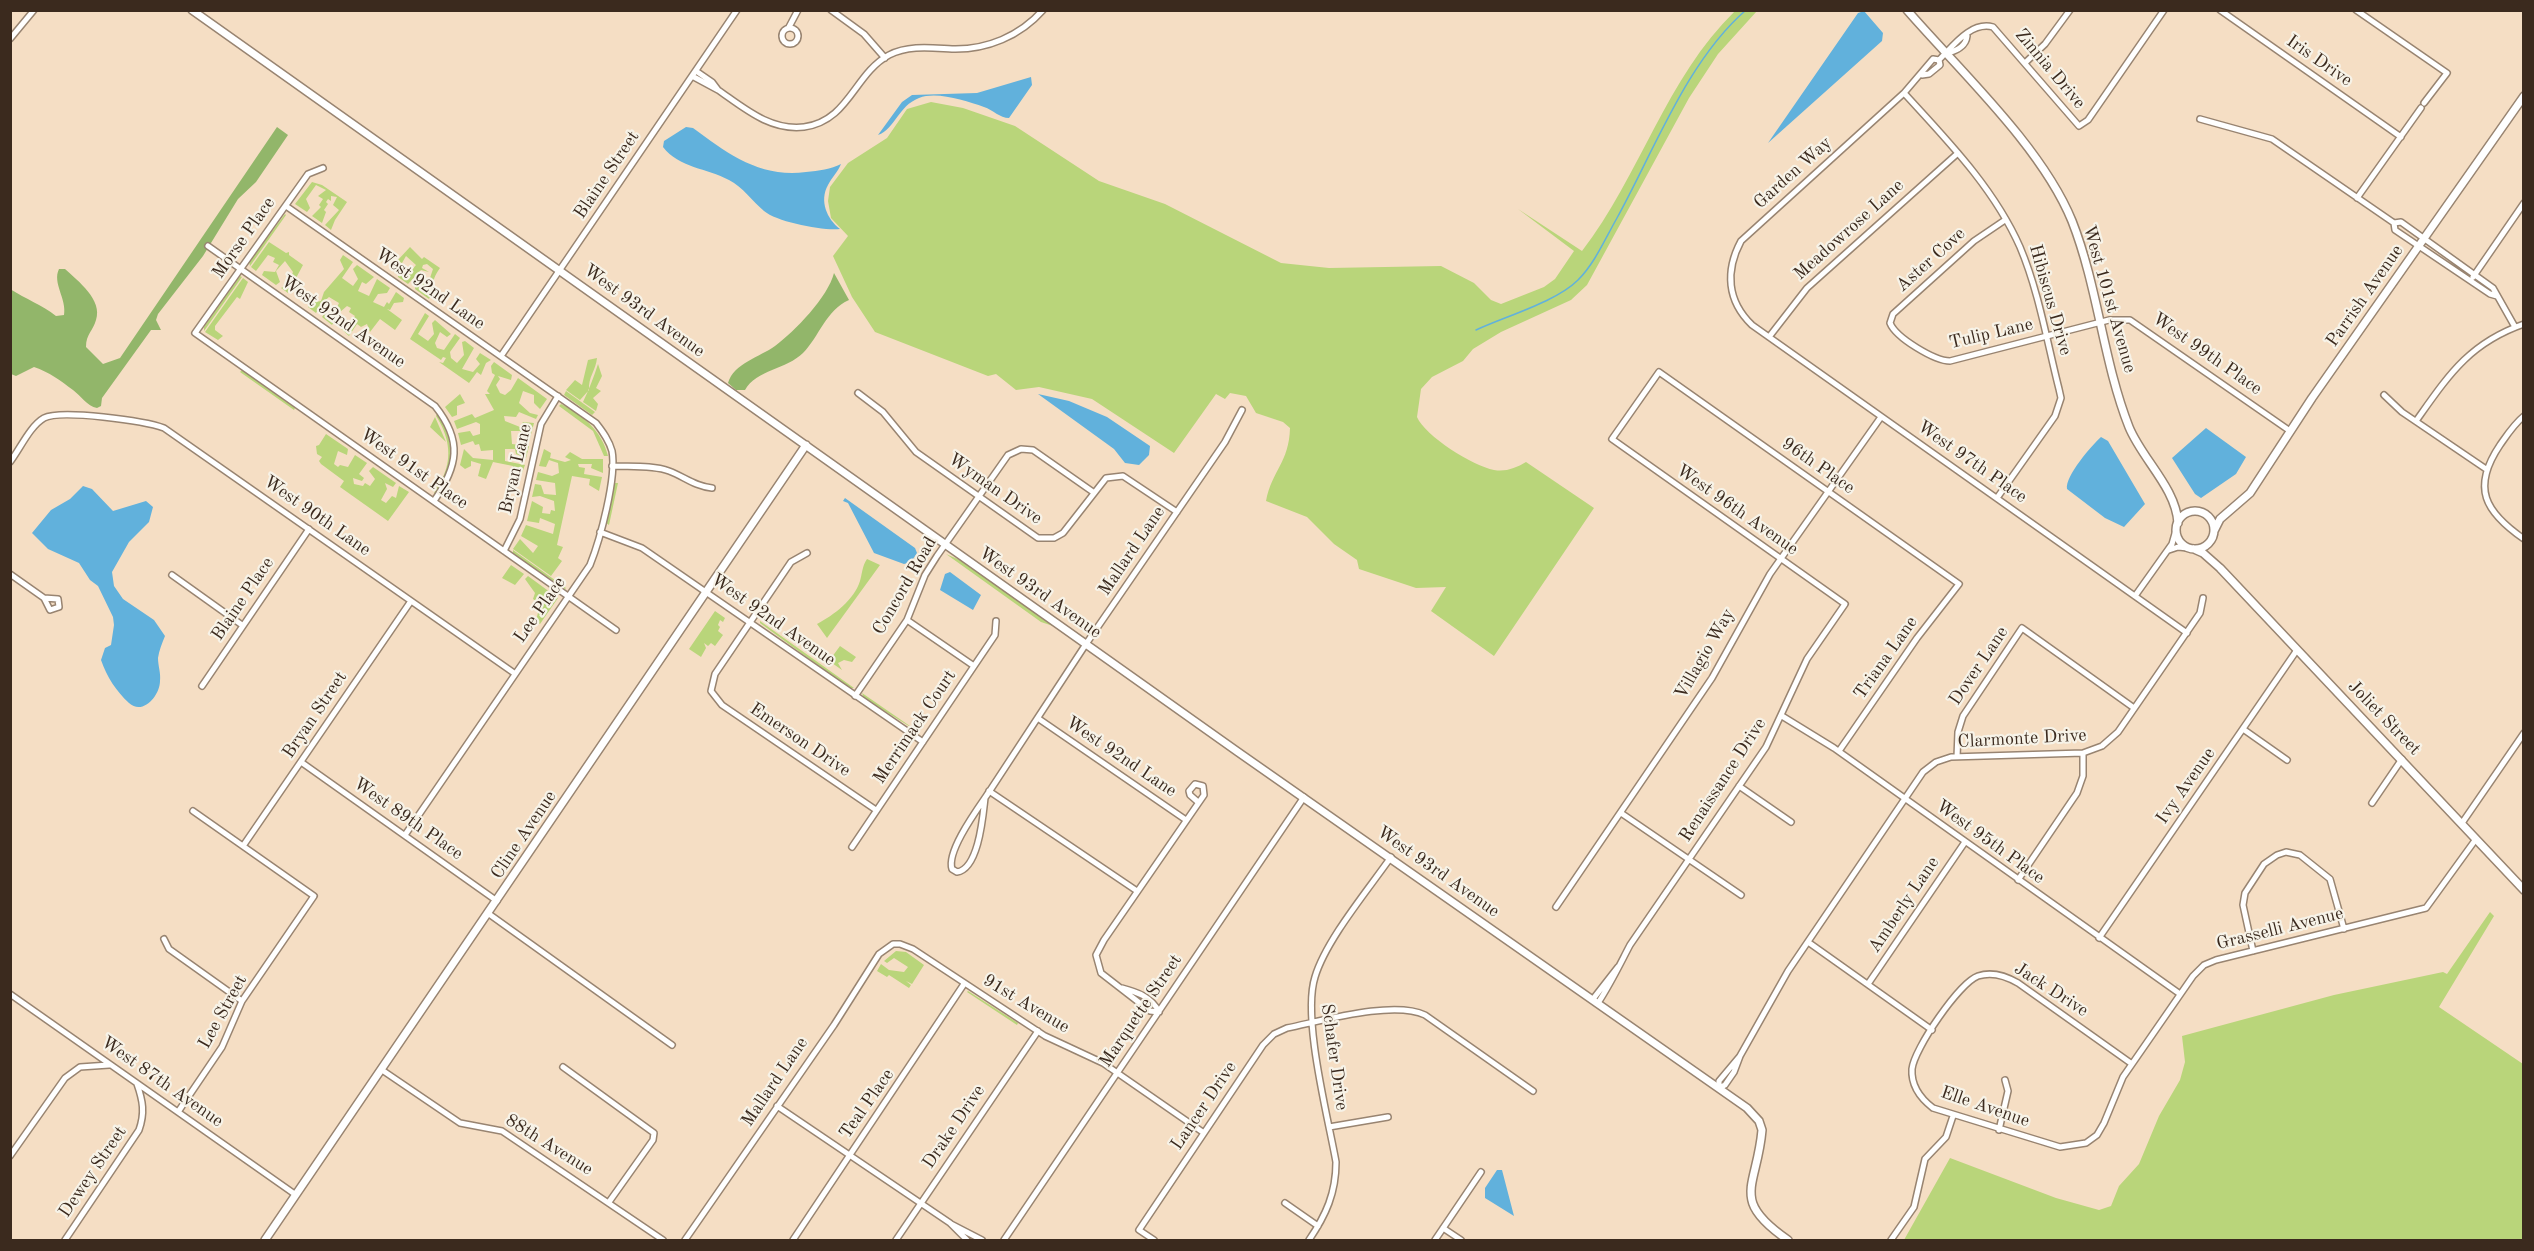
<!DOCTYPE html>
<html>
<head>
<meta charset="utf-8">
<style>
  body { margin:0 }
  #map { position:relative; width:2534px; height:1251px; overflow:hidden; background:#f5dec4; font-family:"Old Standard TT",serif }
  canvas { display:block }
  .frame { position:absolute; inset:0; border:12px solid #3b2a1e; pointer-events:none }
</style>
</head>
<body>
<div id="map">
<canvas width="2534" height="1251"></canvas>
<div class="frame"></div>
</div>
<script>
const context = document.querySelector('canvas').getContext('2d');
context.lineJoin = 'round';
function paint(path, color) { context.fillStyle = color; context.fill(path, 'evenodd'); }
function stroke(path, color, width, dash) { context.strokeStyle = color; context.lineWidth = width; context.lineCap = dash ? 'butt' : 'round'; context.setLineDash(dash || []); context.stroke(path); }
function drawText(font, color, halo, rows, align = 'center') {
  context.font = font + ' "Old Standard TT",serif'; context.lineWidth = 4.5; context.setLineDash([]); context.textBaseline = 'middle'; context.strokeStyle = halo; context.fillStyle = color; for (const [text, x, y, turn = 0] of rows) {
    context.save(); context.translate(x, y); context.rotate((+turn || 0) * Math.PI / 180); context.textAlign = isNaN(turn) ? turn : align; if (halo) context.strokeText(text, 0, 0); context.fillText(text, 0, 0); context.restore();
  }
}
paint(new Path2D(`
  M1735,11h22l-39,43 -29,44 -102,187 -16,15 -70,32 -28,17 -10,12 -31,16 -11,12 -4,28c8,19 56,49 77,53 12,2 22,-2 32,-8l68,46 -100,148 -63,-45 15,-24 -30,1 -57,-19 -2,-9 -23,-16 -27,-27 -41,-16c6,-31 23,-38 24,-73l-7,-6 -27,-9 -10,-17 -16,-3 -5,6 -9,-5 -42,59 -82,-54 -53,-12 -23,3 -20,-16 -8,2 -113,-44 -23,-35 -19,-41 15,-20 -17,-18 -3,-17 2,-14 18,-24 39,-25 20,-29 24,-7 32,6 52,18 84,55 66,23 116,59 48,5 112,-2 33,17 17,17 10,4 43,-17 11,-8 19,-28 -56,-42 64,42c58,-75 84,-173 153,-240z
  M312,182l10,3 25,17 -12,18 -4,10 -6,-5 14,-15 -6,-5 4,-8 -6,-1v5l-3,-2 -2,3 2,2 -4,6 2,2 -4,11 -10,-7 9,-9 -2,-2 4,-6 -5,-3 8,-6 -10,-5 -10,14 4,9 -3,4 -12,-8z
  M285,214l1,1 -36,51 -1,-4z
  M269,242l17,11 3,-1v3l14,10 -15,28 -7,-5 7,-4 5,-12 -8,-11 -9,10 4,11 -4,3 -14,-10 2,-4 11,1 4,-7 -6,-3 2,-4 -7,-3 -12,16 -5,-4z
  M410,247l12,12 2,-2 16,11c-11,15 -5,21 -11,31l-14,-10 1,-6 3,3 4,-3 5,1 5,-15 -6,-5 -4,1 -1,3 7,4 -8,-2 -13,14 -10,-7 1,-6 11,1 6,-7 -10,-9 -4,7 -5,-2z
  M343,255l10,7 -11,16 11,8 5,-7 -5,-10 4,-4 17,12 -8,7 -4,-2 -4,9 11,5 8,-17 13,9 -3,5 -9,1 -5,8 11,5 3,-5 2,2 7,-12 8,6 -1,4 -9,1 -4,7 -3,-1 15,11 -7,10 -15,-11 -10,13 -3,-8 -6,3 -4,-3 -8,12 -12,-11 2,-2 12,-1 4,-6 -6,-4 2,-4 -4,-2 -7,6 -8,13 -10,-8 3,-4 9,1 5,-11 -10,-6 -7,6 -6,10 -8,-6 2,-4 11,-2 3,-9 20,-23 -4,-9z
  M240,276l2,1 -38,54v-4z
  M243,278l5,4 -8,17 -3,-2 -22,29v4l8,6 -5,4 -13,-8z
  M425,313l4,3 -11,18 10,7 6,-7 -2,-11 3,-3 16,14 -4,3 -7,-5 -5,11 2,5 7,2 11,-16 5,4 -10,14 1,6 6,5 7,-8 -2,-13 3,-1 9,7 -12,21 11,3 7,-8 -4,-5 4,-6 11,7 -5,3 -5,12 -4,-3 -8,11 -30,-21 4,1 3,-5 -3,-1 -2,3 -31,-21z
  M597,358c-1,12 -9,19 -8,32l-9,10 -14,-10 9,-10 7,5 6,-25z
  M494,362l18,13 -1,5 -13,-4 2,3 -4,6 4,8 5,2 6,-5 7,-12 29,21 -7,10 -6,-6v-8l-11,-4 -4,12 11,10 8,2 -2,4 -17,-7 -3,5 -12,-1 1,5 15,6 3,-5 11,1 -5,19 -8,-4 -1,-7h-9l1,13 17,2 -3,12 -10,-4 -1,-5h-10v12l20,4 -5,13 -7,-4v-8l-20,-4 -7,17 -8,-3 3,-12 -10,-3v5l-6,3 -5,-4 4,-16 9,9 20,2v-10l-12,1 -2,-7 -4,1 -2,-4 -12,4 -3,-12 12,-2 3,5 7,-2v-10l-4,-2 -19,7 -3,-8 18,-7 3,4 19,-8 -9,-16h5l-3,-3 8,-16 -3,-2 -1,-7z
  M598,364l4,12 -6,12 5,3 -8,7 5,6 -2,7 -13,-9c6,-13 11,-25 15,-38z
  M242,370l53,38 -1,2 -54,-38z
  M566,391l29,21 -3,3 -28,-20z
  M460,394l5,9 -8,3v9l-5,2 -7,-10z
  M561,404c22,11 41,27 47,52h-4l-11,-25 -34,-25z
  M437,414c18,25 19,57 -3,80 1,-5 6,-11 9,-17 10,-21 5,-43 -7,-61z
  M435,417l11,25 -16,-15z
  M326,434l22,15 -1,6 -9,-4 -4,13 4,3 2,-2 8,2 7,-12 12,8 -8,11 5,4 -2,3 -9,-3 1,6 9,2 2,-3 5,3 5,-7 -6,-8 4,-4 23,16 -3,4 -8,-4 2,6 -6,11 5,3 6,-7 4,2 3,-12 10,6 -21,29 -48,-34 4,-6 -23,-17 -2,-3 3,-4 -5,-3 -1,-8 3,-1z
  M544,449l7,4 -1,5 15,4 6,-2 -6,-3 5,-5 12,7h21v14l-12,-5 1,-4h-14l1,3 6,1 -1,6 18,3 -3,14 -10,-6 1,-6 -18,-3 -15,69 6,2 -5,11 4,3 -11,15 -38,-27 7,-10 13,14 5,-7 -17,-10 5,-11 27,9 2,-10 -15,-6 -1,5 -12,-2 5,-20 11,6 -1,6 8,1 1,-4 4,1 -1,-10 -14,-5 -8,1 3,-13 6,1 3,9 12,1 -1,-12 -19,-3 2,-8 14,4 7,-3 -1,-10 -9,-3 -3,7 -7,-1z
  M614,483h4l-9,42 -3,-2z
  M513,550l53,38 -1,1 -52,-35z
  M946,554l23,10 85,60 -1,2 -12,-4z
  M867,559l13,6 -53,73 -10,-14c17,-9 37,-24 43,-43 2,-6 2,-15 7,-22z
  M511,565l13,9 -9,11 -13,-7z
  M528,576l30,22 -18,26 -4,-3 4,-17 -7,-5 2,-6 -10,-14z
  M715,611l10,7 -2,4 -3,-2 -2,5 2,2 -2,4 5,4 -8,11 -4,-3 -3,3 -4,-3 2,5 -5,9 -12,-8z
  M760,621l94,67h-5l-89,-65z
  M840,646l16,11 -4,5 -8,-2 -6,3 4,7 -13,-9z
  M862,693l58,40 -56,-35z
  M2490,912l4,4 -55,91 84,57v176h-619l46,-82 106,40 43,12 12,-4 8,-20 20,-22 20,-48 21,-36 5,-18 -3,-26 152,-41 109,-23 4,2z
  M896,951l10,1 18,13 -12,19 -6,-3 5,4 -2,3 -20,-13 -2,2 -10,-6 4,-7 8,6 15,2 4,-5 -14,-9 -7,5 -3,-2z
  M968,991l50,32 -1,2 -50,-33z`), '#b9d57a');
paint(new Path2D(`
  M277,127l11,8 -32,47 -18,17 -35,57 -45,58 -2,6 5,10h-10l-49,68 -1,8 -4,2c-10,-2 -16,-12 -24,-18 -12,-9 -24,-18 -39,-23l-18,9 -5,-2 -1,-85c16,10 32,16 46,27l8,-1c3,-16 -12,-32 -5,-46h6c13,12 38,31 31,51 -3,11 -10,14 -10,27l17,17 17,-6z
  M834,273l15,27c-23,10 -30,37 -46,53 -16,16 -47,17 -58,37h-9l-8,-7c6,-20 32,-26 47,-37 20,-15 53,-49 59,-73z`), '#92b66a');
paint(new Path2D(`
  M1864,11l19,22 -1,8 -114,102 90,-130z
  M1031,77l1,8 -23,33c-9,0 -16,-8 -25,-11 -18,-6 -47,-16 -65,-9 -21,8 -24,31 -41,37l24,-33 10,-7 65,-2z
  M686,127l7,1c35,26 67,50 113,44 13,-1 25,-3 35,-8 -3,8 -9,13 -13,21 -9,16 -1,34 12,44 -17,2 -63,-7 -76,-18 -12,-10 -21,-24 -35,-31 -22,-12 -50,-12 -66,-33l1,-6z
  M1038,394l31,7 38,16 43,29 -1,9 -10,10 -14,-2 -11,-14z
  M2206,428l40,29 -10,17 -35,24 -6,-4 -23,-36z
  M2101,437l7,4 37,63 -21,23 -19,-9 -38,-29c-2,-13 25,-44 34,-52z
  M83,486l9,3 21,22 33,-10 7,6 -4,15 -20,20 -17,30 2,14 9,13 31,21 11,16c-3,7 -6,15 -7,22 0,8 3,15 2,23 0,14 -17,35 -31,22 -13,-12 -22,-26 -28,-43l4,-12 6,-3 3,-20 -1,-8 -15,-31 -8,-6 -11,-17 -31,-14 -16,-16 19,-23 19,-11z
  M845,498l70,50 2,5 -6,9 -7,2 -30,-11 -26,-50 -5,-2z
  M950,572l31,23 -8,15 -33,-20 5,-16z
  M1497,1170h5l12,46 -29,-18v-10z`), '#61b1dc');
stroke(new Path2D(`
  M1476,330c30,-14 80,-28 102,-50 17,-17 27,-41 39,-62 37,-67 70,-157 129,-208`), '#61b1dc', 1.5);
const street = new Path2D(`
  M831,10l33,24 21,24
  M2220,10l181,127
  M2356,10l91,63 -23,30
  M789,27l9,-17
  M782 36a8 8 0 1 1 16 0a8 8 0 1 1-16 0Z
  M10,39l24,-29
  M1947,53c9,-2 19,-7 20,-17
  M1939,60l-6,-1 -29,34 -163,148c-16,30 -14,60 11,84l435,308
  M2026,62l19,-18 25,-34
  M696,71l16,11 6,8c26,18 52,41 86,37 45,-6 50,-53 85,-72 20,-10 42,-7 63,-6 35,1 68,-13 91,-39
  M1922,75l7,-1 11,-9 -1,-5c14,-14 32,-39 54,-33l86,99 9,-6 76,-110
  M692,76l26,14
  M1904,93c43,47 90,95 116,154 19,45 27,95 39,142l2,9 -6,18 -58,82
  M2200,119l72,20 122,84 7,-1 92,66 22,39
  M323,168l-15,6 -113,159 421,297
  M2357,198l64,-90
  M286,206l310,217c7,9 13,17 16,28 5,26 -12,89 -22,114l-185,270
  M2005,220l-31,21 -81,73 -3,9c6,15 45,38 60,38l159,-41h21l160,111
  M2394,223l1,7 95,64 7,2
  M208,246l227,160c28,35 23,60 -1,95
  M2473,277l51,-74
  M1769,337l38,-49 151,-135
  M501,356l236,-346
  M858,393l25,19 33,40 122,86h16l9,-5 43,-55 17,-2 54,36
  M2384,395l18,17 84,57
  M2524,416c-10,8 -17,19 -24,29 -29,43 -15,67 24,94
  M2416,421c32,-45 53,-78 108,-97
  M10,462c10,-13 20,-36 34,-44 17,-9 101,3 120,10l350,245
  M612,466c18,1 40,-1 57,5 16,6 25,15 43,17
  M600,532l42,16 281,194
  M2169,550l9,-3 10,1
  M504,551l16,-32 21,-95 17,-28
  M807,553l-16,9 -76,112 -4,17 11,14 154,105
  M10,574l34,24 6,12 9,-3 -1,-8 -14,-1
  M172,575l70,50
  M2135,596l37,-52 4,-14
  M907,620l67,46
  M202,686l107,-157
  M855,696l52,-76 18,-45 12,-19 71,-101 13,-6 12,1 60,42
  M1782,716l52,32 346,246
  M1039,719l147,101
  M2243,729l44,31
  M1957,757l1,-25 5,-16 59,-88 112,80
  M301,762l196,139
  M1739,786l52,36
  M989,791l148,100
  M985,798c-2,17 -6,71 -28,74l-5,-3c-6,-18 27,-62 37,-77l97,-148 139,-202 17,-32
  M2372,803l30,-44
  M1621,813l120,82
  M2462,823l62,-90
  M243,846l168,-245
  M852,847l143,-212 1,-14
  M2018,880l59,-87 6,-17v-23
  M1556,907l156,-229 58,-104 111,-157
  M489,914l183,131
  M2099,938l198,-288
  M164,939l5,10 73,52
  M1808,942l124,88
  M2253,951l-10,-46 2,-12 19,-29 13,-9 9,-3 14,3 30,24 14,50
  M1868,984l97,-142
  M1122,988c15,4 30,9 37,24
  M10,994l286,201
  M1593,999l25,-32
  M1598,1003c13,-20 21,-37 32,-58l136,-198 41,-88 38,-55 -233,-165 47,-67 300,212 -42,54 -78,113
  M1159,1012l-9,-1 -49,-38 -5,-18 8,-15 100,-145 -1,-9 -8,-2 -6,7 1,4 8,7
  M2132,1064l-114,-81c-12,-7 -25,-12 -40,-7 -19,7 -64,73 -66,93 -1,16 8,29 21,39l127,39 26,-4 11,-8 7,-12 19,-46 70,-101 11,-11 12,-5 210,-52 50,-69
  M563,1067l91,66 -1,7 -44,62
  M382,1070l78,53 42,8 161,109
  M1719,1088l6,-3 9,-13 6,-16 48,-85 135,-199 13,-10 15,-5 132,-4 19,-7 16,-14 82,-119 3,-15
  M1719,1088v-7l21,-25
  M777,1106l173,117 17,17
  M178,1112l44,-65 20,-46 72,-105 -121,-85
  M1329,1127l59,-10
  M1999,1130l9,-39 -3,-11
  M10,1156l55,-78 15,-11 29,-2
  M1285,1203l33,23
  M951,1224l31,16
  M1443,1228l18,12
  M65,1240l74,-110c6,-17 4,-29 -2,-46
  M685,1240l149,-215 45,-71 14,-10h7l13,5 132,87 58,27 101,70
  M793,1240l171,-256
  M896,1240l142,-209
  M1004,1240l300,-443
  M1154,1240l-15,-10 124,-185 11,-11 13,-6c35,-7 106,-28 138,-13l108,76
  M1309,1240c17,-25 27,-47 27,-78 -8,-45 -34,-144 -21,-185 11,-37 53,-87 76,-120
  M1435,1240l46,-68
  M1891,1240l23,-33 11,-48 21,-22 7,-21`);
const secondary = new Path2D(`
  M192,10l1046,742 509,356 12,13 3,9c-5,58 -33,69 26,110
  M1907,10c53,61 135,137 165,211 26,66 31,140 57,206 13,32 47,61 49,96
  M2176 530a19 19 0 1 1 38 0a19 19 0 1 1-38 0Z
  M2214,531l6,-12 30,-26 62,-95 212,-302
  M2194,549l9,4 17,15 304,322
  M265,1240l541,-795`);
stroke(street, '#988471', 8);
stroke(secondary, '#988471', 10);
stroke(street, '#fff', 5);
stroke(secondary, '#fff', 7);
drawText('18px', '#3b2a1e', '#f7f3e8', [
  ["Iris Drive",2319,61,35],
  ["Zinnia Drive",2050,69,50],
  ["Garden Way",1793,173,-42],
  ["Blaine Street",607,175,-56],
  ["Meadowrose Lane",1849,230,-42],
  ["Morse Place",244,238,-55],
  ["Aster Cove",1931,260,-42],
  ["West 92nd Lane",430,289,35],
  ["Parrish Avenue",2365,296,-55],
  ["West 101st Avenue",2109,299,74],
  ["Hibiscus Drive",2050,300,74],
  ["West 93rd Avenue",644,311,36],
  ["West 92nd Avenue",343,322,35],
  ["Tulip Lane",1991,334,-13],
  ["West 99th Place",2207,354,35],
  ["West 97th Place",1972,462,35],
  ["96th Place",1818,466,35],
  ["West 91st Place",414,469,35],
  ["Bryan Lane",516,469,-77],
  ["Wyman Drive",995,489,35],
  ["West 96th Avenue",1737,510,35],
  ["West 90th Lane",317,516,35],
  ["Mallard Lane",1132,551,-56],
  ["Concord Road",905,586,-60],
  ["West 93rd Avenue",1040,593,35],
  ["Blaine Place",243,599,-56],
  ["Lee Place",540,610,-55],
  ["West 92nd Avenue",773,620,35],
  ["Villagio Way",1705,654,-60],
  ["Triana Lane",1886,658,-55],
  ["Dover Lane",1979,666,-56],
  ["Bryan Street",315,715,-56],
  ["Joliet Street",2384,718,46],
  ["Merrimack Court",915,727,-56],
  ["Clarmonte Drive",2022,739,-3],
  ["Emerson Drive",800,740,34],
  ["West 92nd Lane",1121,757,34],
  ["Renaissance Drive",1723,780,-57],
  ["Ivy Avenue",2186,786,-55],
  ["West 89th Place",408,819,35],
  ["Cline Avenue",524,835,-56],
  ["West 95th Place",1990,842,36],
  ["West 93rd Avenue",1438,872,35],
  ["Amberly Lane",1904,905,-56],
  ["Grasselli Avenue",2280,929,-14],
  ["Jack Drive",2051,990,33],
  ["91st Avenue",1026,1004,31],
  ["Marquette Street",1141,1011,-56],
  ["Lee Street",223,1012,-61],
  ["Schafer Drive",1334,1057,82],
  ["West 87th Avenue",162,1082,35],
  ["Mallard Lane",775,1082,-56],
  ["Teal Place",867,1104,-55],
  ["Lancer Drive",1204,1106,-56],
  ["Elle Avenue",1985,1107,19],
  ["Drake Drive",954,1127,-56],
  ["88th Avenue",549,1145,32],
  ["Dewey Street",93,1172,-56]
]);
</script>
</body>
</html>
